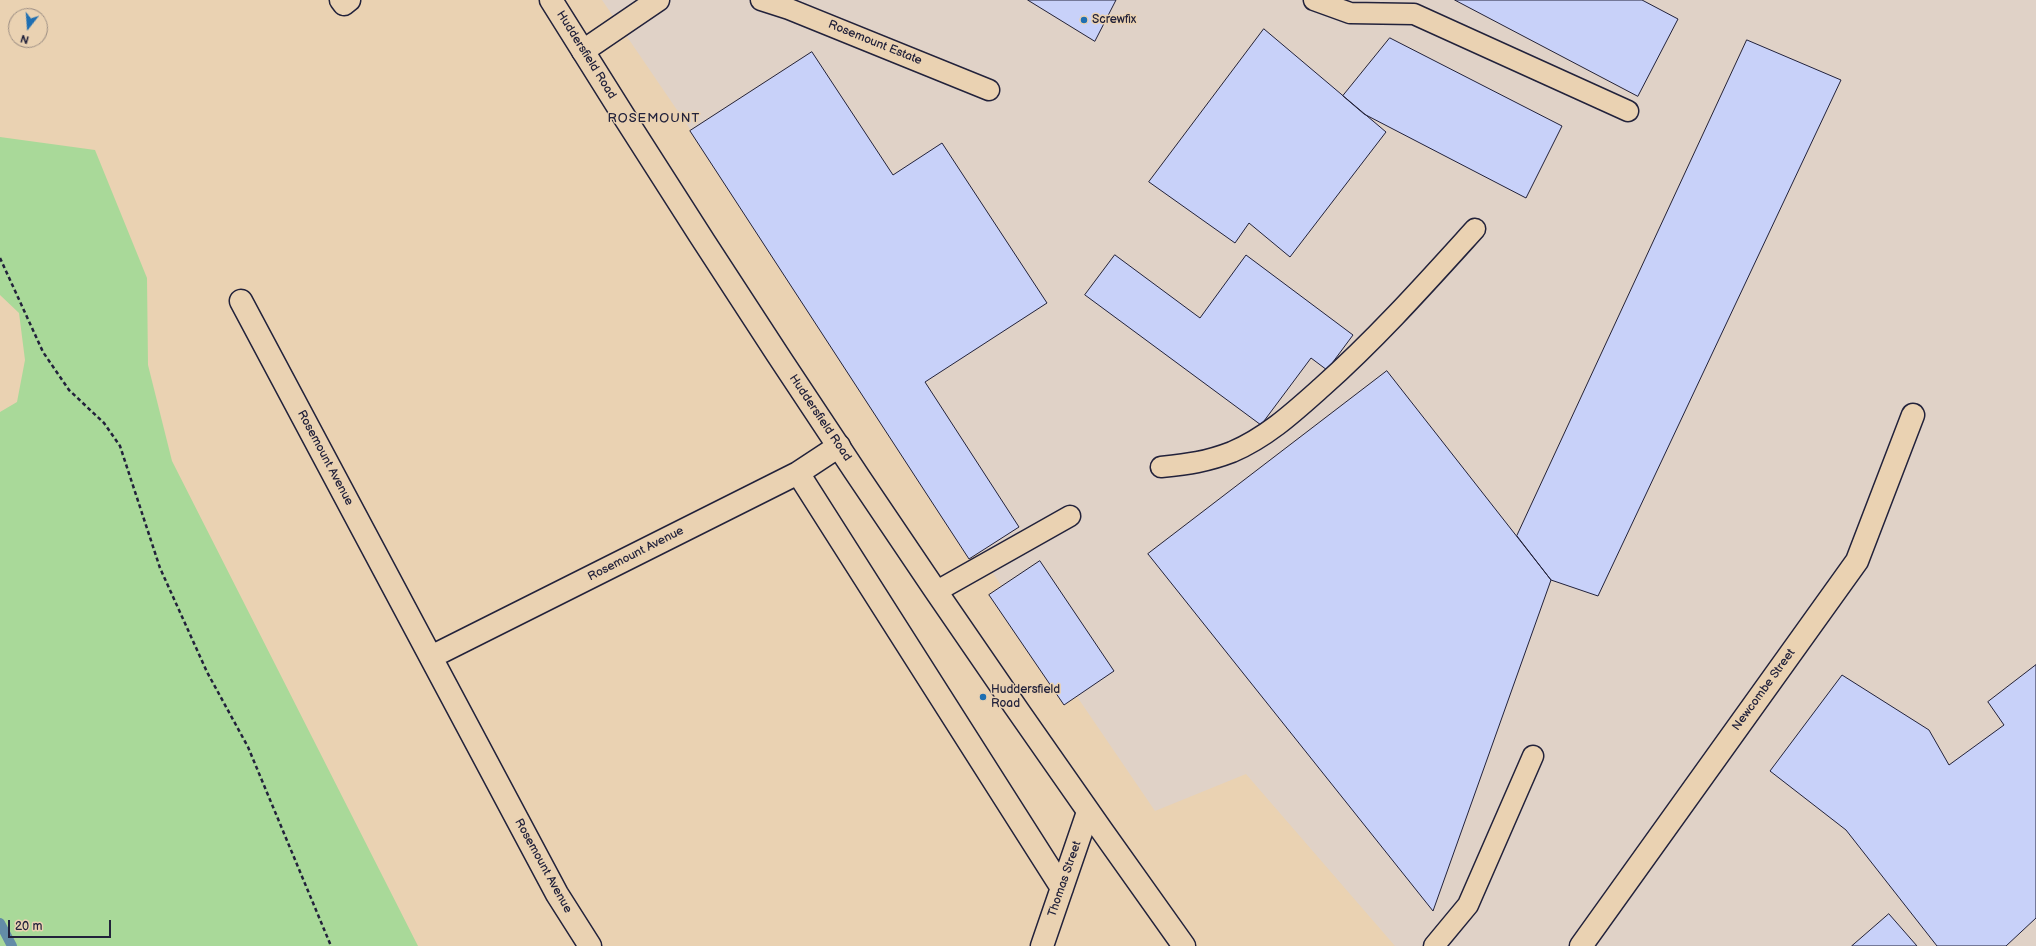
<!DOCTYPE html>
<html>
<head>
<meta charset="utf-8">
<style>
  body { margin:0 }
  #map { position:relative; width:2036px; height:946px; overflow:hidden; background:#ead2b2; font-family:"Balsamiq Sans",sans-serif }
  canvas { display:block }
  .north { position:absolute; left:8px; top:8px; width:40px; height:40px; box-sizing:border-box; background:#ead2b2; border:1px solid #9a8c82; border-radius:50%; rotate:197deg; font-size:11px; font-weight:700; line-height:16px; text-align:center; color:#22223b }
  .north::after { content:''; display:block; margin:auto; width:14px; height:18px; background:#1f6fb2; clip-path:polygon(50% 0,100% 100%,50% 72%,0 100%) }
  .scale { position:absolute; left:8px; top:920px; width:103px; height:18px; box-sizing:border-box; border:2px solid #22223b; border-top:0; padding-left:5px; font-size:12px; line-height:14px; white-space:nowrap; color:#22223b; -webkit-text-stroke:3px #ead2b2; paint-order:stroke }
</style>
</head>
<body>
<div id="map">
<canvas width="2036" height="946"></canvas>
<div class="north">N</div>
<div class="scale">20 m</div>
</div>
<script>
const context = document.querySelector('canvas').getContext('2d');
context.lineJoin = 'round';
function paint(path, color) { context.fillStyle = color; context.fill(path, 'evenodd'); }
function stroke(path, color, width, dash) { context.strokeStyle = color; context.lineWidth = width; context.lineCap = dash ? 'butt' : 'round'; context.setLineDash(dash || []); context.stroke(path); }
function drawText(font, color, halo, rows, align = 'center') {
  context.font = font + ' "Balsamiq Sans",sans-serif'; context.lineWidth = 3; context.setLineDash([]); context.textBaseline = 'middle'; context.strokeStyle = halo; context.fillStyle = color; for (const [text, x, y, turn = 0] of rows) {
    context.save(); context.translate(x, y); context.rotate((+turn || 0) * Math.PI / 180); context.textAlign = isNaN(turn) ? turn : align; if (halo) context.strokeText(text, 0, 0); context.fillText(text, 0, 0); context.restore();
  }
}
paint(new Path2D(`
  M602,0h1434v946h-641l-149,-172 -91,37z`), '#e0d2c7');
paint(new Path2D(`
  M0,137l95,13 52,128 1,87 24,96 246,485h-418v-534l17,-10 8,-42 -6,-47 -19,-18z`), '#a9d999');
stroke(new Path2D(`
  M0,923l12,23`), '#638ca7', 10);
const building = new Path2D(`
  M1028,0h88l-21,41z
  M1455,0h187l36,19 -40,77z
  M1264,29l122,103 -96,125 -41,-34 -14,20 -86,-61z
  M1390,38l172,88 -36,72 -162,-84 -21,-18z
  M1747,40l94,40 -243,516 -47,-16 -34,-44z
  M812,52l81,123 49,-32 105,160 -122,79 94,145 -50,32 -279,-428z
  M1115,255l85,63 46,-63 107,80 -26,35 -16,-12 -50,67 -176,-130z
  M1387,371l164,209 -118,331 -285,-357z
  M1040,561l74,110 -50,34 -75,-110z
  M2036,665v253l-30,28h-69l-91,-116 -76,-59 72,-96 87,55 20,35 55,-40 -16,-23z
  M1889,914l28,32h-65z`);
paint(building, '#c8d1f9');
stroke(building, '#22223b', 1);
const service = new Path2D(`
  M761,0l28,9 200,81
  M1314,0l36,13 64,1 214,97
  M1161,467c28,-3 45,-5 71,-15 35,-15 62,-40 90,-65 55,-49 104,-104 153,-158
  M937,591l133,-75
  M1434,946l34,-41 65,-149`);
const minor = new Path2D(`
  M341,0l3,4 5,-4
  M583,51l75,-51
  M241,301l316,593 33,52
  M798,473l264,415
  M431,657l367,-184 41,-27
  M1042,946l46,-134
  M1581,946l276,-385 56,-146`);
const tertiary = new Path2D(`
  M551,0c200,322 412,638 633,946`);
stroke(service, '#22223b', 23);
stroke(minor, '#22223b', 25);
stroke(tertiary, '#22223b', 25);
stroke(new Path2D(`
  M0,258l43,94 26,38 35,33 16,23 40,122 47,104 41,75 83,199`), '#22223b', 2.5, [4, 3]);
stroke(service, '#ead2b2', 20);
stroke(minor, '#ead2b2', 22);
stroke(tertiary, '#ead2b2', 22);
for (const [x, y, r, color] of [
  [1084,20,4,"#1f6fb2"],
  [983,697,4,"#1f6fb2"]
]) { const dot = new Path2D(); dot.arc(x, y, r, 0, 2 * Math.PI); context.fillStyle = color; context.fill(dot); stroke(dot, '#ead2b2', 1.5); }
drawText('12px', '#22223b', '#ead2b2', [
  ["Screwfix",1092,20],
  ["Huddersfield",991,690],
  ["Road",991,704]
], 'left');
drawText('12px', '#22223b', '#ead2b2', [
  ["Rosemount Estate",875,43,22],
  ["Huddersfield Road",586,55,58],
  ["Huddersfield Road",820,418,56],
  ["Rosemount Avenue",325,458,62],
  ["Rosemount Avenue",636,554,-27],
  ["Newcombe Street",1764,690,-54],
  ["Rosemount Avenue",543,866,61],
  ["Thomas Street",1065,879,-71]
]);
context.letterSpacing = '1px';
drawText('13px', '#22223b', '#ead2b2', [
  ["ROSEMOUNT",654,119]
]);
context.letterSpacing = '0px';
</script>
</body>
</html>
